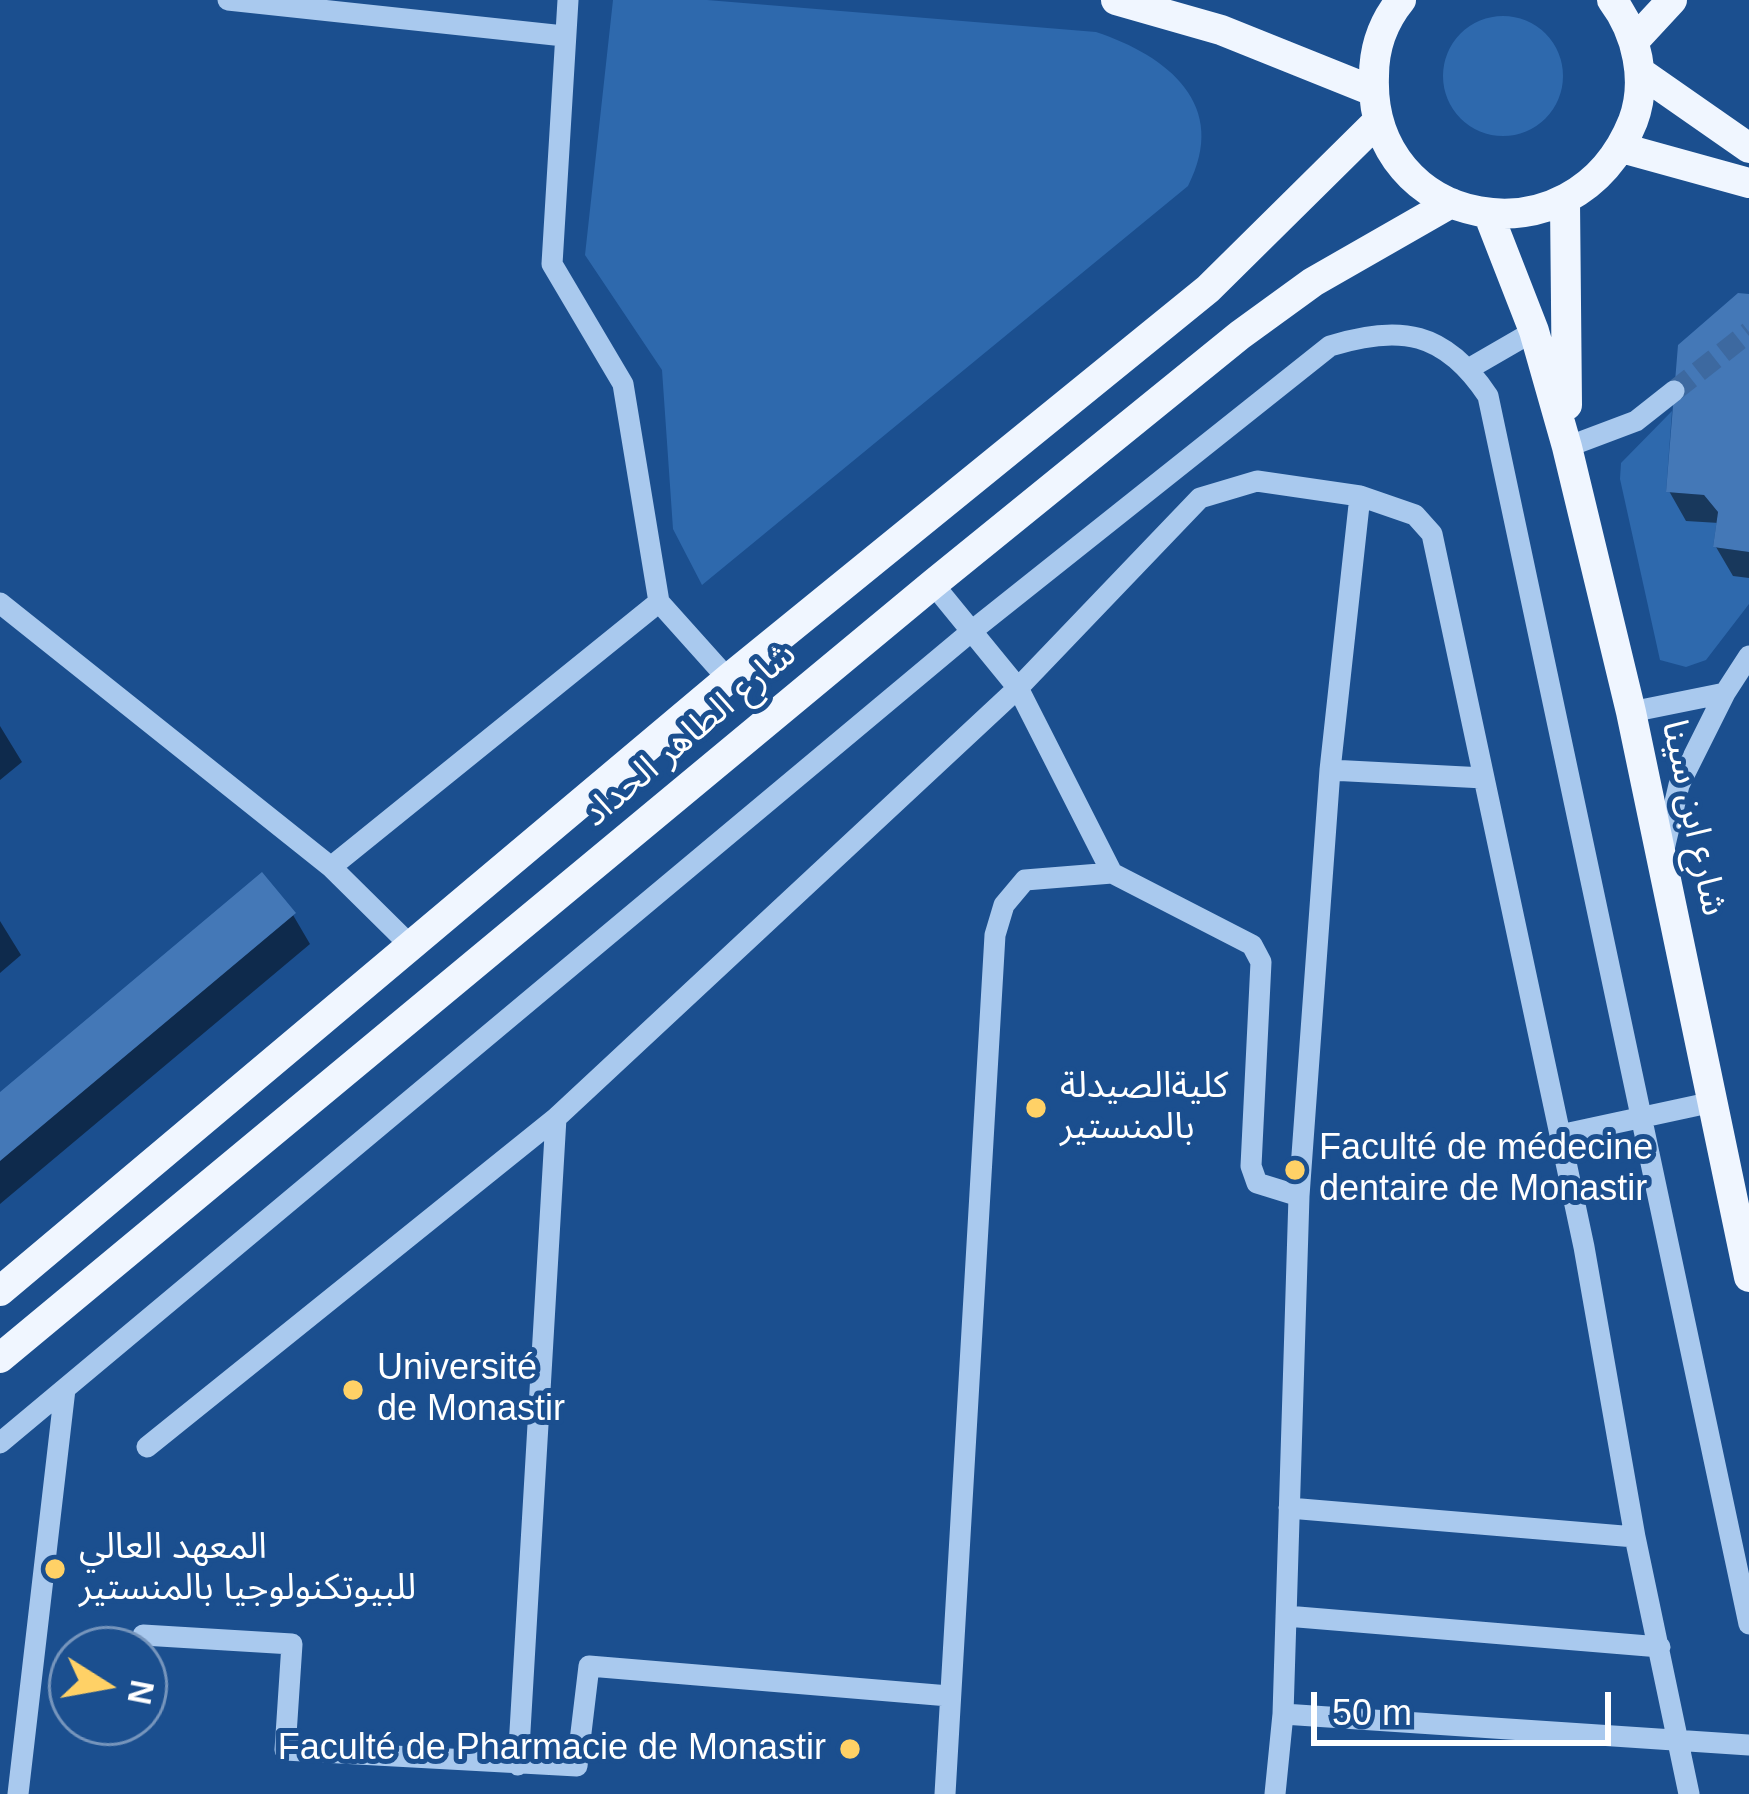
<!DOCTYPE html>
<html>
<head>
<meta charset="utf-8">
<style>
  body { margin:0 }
  #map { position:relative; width:1749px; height:1794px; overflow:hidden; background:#1b4f8f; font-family:Helvetica,sans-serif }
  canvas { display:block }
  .north { position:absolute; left:48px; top:1626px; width:120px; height:120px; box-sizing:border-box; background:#1b4f8f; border:3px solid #7695bc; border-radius:50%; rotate:101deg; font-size:33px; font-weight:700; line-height:48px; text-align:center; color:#fff }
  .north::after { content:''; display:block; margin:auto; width:42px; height:54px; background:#ffd166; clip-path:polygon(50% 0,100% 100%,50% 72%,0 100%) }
  .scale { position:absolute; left:1311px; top:1692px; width:300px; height:54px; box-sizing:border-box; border:6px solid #fff; border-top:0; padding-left:15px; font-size:36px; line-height:42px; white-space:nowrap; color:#fff; -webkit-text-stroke:9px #1b4f8f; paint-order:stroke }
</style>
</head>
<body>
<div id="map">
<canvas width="1749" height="1794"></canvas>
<div class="north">N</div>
<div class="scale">50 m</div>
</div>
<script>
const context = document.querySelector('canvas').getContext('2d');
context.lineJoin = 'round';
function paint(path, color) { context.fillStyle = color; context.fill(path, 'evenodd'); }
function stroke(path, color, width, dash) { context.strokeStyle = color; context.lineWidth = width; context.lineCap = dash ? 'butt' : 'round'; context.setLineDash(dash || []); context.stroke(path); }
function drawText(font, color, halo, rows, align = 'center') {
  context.font = font + ' Helvetica,"Noto Sans Arabic",sans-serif'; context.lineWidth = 10; context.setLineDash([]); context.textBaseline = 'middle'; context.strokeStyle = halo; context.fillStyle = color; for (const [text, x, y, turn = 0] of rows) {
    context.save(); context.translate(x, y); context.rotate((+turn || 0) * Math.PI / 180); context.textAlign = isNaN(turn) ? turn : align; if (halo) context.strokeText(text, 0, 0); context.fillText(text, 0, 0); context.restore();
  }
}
paint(new Path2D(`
  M613,0h94l389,32c72,24 134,73 92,154l-486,399 -29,-56 -11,-159 -77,-115z
  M1443 76a60 60 0 1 1 120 0a60 60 0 1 1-120 0Z
  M1672,411l-6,81 38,3 14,17 -5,35 36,5v52l-43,56 -20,7 -26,-7 -40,-181 1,-16z`), '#2e69ad');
paint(new Path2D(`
  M1749,297v281l-16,-2 -17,-29 3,-24 -33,-2 -17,-30z
  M0,726l22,36 -22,18z
  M293,915l17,29 -310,260v-108z
  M0,921l21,34 -21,18z`), '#0007');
paint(new Path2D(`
  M1738,293l11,1v258l-36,-5 5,-35 -14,-17 -38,-3 12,-147z
  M262,872l34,41 -296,248v-69z`), '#4478b7');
stroke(new Path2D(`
  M1674,391l75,-59`), '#3d69a0', 21, [21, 10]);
stroke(new Path2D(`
  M228,0l336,36
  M568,0l-16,264 71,120 36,218 69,77
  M1470,368l64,-37
  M1567,447l69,-26 38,-30
  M1360,496l55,19 17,19 152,713 51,290
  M933,584l85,104 94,185
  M0,603l331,264 81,80
  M1631,712l94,-19
  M1330,770l154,8
  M1664,849l15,-64 46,-92 24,-37
  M331,867l328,-265
  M1560,1135l153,-33
  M0,1443l973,-813 357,-284c70,-22 115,-15 158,50l261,1228
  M147,1447l409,-329 462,-430 182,-190 57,-17 103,15 -30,274 -31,426 -16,518 -8,80
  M1289,1508l346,29 54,257
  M1286,1616l374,31
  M143,1635l149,9 -7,106 292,16 12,-100 360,30
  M1283,1714l466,31
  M518,1765l38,-647
  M18,1794l47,-405
  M945,1794l50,-859 9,-30 21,-25 87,-7 140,72 9,17 -10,204 6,17 42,13`), '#a9c9ee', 21);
stroke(new Path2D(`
  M1116,0l105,30 152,61
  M1401,0c-18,22 -27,48 -27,76 -6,153 200,193 259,45 15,-40 4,-88 -21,-121
  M1634,41l38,-41
  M1640,72l109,76
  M1622,148l127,35
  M1565,202l2,203
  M1488,213l46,118 33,116 64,265 118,565
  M0,1291l728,-612 480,-390 170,-168
  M0,1358l933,-774 307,-249 73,-53 138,-79`), '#f0f6ff', 30);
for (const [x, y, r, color] of [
  [1036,1108,12,"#ffd166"],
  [1295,1170,12,"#ffd166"],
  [353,1390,12,"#ffd166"],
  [55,1569,12,"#ffd166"],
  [850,1749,12,"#ffd166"]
]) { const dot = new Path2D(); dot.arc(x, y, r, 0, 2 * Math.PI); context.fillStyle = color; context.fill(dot); stroke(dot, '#1b4f8f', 4.5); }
drawText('36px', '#fff', '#1b4f8f', [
  ["شارع الطاهر الحداد",690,735,-40],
  ["شارع ابن سينا",1693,818,78]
]);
drawText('36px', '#fff', '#1b4f8f', [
  ["كليةالصيدلة",1060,1087],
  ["بالمنستير",1060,1128],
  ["Faculté de médecine",1319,1149],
  ["dentaire de Monastir",1319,1190],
  ["Université",377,1369],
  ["de Monastir",377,1410],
  ["المعهد العالي",79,1548],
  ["للبيوتكنولوجيا بالمنستير",79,1589],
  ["Faculté de Pharmacie de Monastir",826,1749,"right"]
], 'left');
</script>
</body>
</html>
